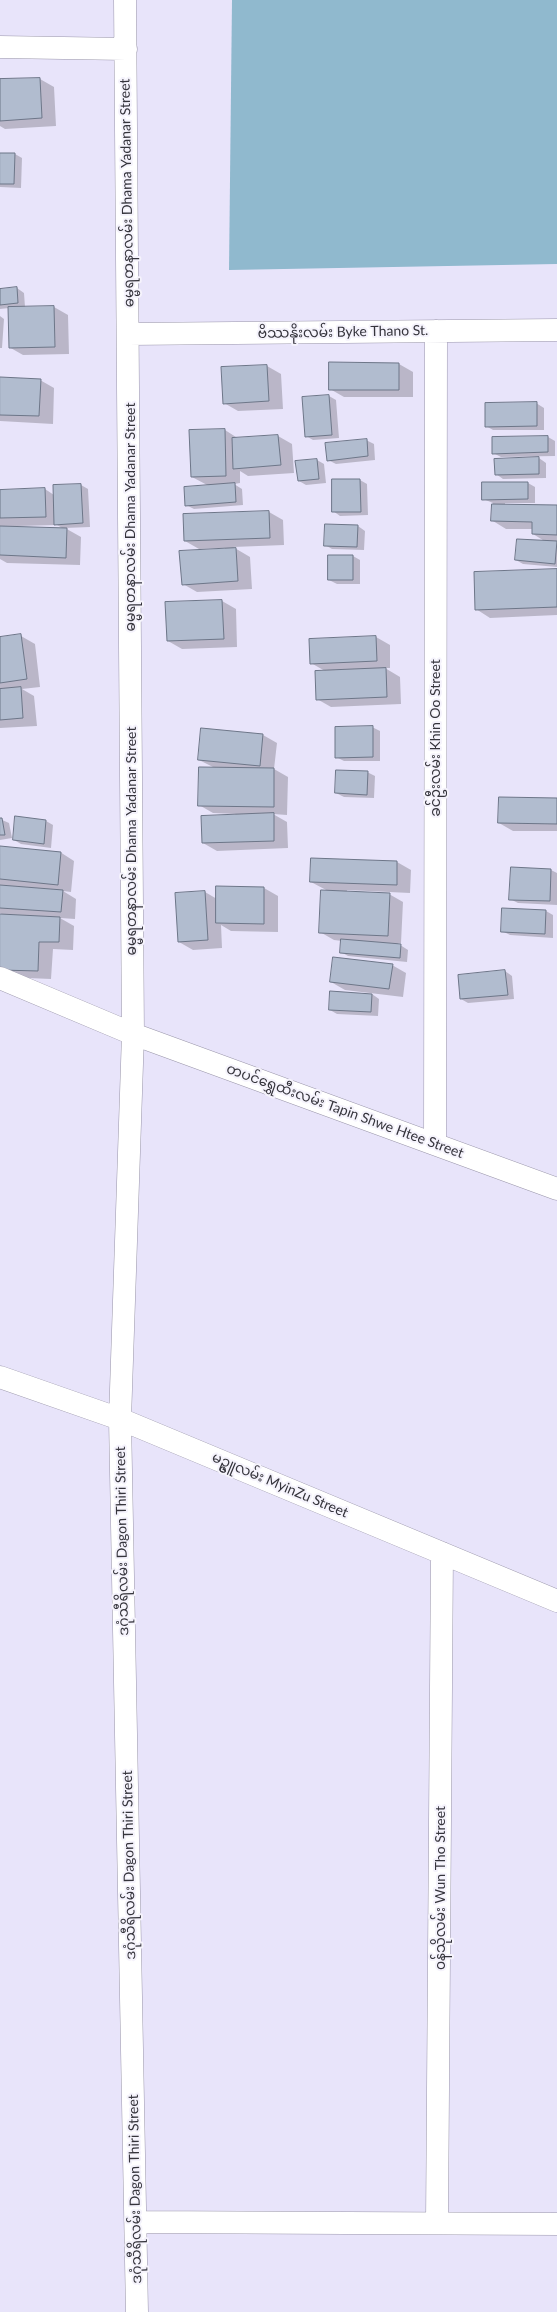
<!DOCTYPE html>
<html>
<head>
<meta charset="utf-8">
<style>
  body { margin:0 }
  canvas { display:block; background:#e8e4fa }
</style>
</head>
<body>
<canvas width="557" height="2312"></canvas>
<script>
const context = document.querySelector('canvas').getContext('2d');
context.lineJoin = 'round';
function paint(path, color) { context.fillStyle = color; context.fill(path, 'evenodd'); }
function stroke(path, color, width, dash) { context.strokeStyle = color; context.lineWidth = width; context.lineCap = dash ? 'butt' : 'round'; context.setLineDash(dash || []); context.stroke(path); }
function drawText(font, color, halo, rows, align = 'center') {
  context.font = font + ' Lato,"Noto Sans Myanmar",sans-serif'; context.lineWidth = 4; context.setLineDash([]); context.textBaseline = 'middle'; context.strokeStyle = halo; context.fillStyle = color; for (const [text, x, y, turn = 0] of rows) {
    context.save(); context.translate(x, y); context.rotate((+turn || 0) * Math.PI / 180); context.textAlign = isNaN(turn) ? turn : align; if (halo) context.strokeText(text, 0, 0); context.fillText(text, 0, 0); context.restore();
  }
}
paint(new Path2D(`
  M232,0h325v264l-328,6z`), '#90b9ce');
paint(new Path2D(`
  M40,79l14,8 2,39 -51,3 -5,-3v-46z
  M0,154h15l7,4 -1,30 -21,-1z
  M17,288l7,5 1,14h29l14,8 1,39 -46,1 -14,-8v-39l-9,1v-19z
  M0,316l4,3 -2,29h-2z
  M399,364l14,8v25h-69l-14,-8z
  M267,366l14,8 2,35 -45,2 -14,-8 -2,-35z
  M0,378l40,2 14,8 -1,36 -53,-3z
  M329,396l7,4 3,38 -26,2 -7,-4z
  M536,403l8,5v22h-51l-7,-4z
  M225,430l14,9 39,-3 14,8 2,29 -46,3 -8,-5v12l-6,1 8,5 1,16 -49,4 -8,-4 23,-19 -17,-9z
  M548,437l7,4v15l-54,1 -8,-4z
  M366,440l8,4 1,16 -39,4 -8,-4z
  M539,458l7,5v15l-43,1 -7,-5 -1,-14z
  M317,460l7,4 2,19 -20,2 -7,-4z
  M360,480l7,4 1,31 -28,1 -7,-5z
  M528,483l7,4v16h-30v2l52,1v61l-34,-3 -7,-4 30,-18 -13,-8v-5h-27l-13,-8v-18l-10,-4z
  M81,485l7,4 2,38 -25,1 16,9 -1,28 -73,-2 -7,-4v-68l45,-2 9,6v-9zM57,525l7,4 -46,-1v-2z
  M269,512l14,8 1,25 -51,2 17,10 2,32 -55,3 -14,-8 42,-34v-2l-26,1 -14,-8z
  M358,526l7,5 -1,19 -32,-1 -7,-4z
  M329,556h24l7,4v24h-23l-8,-4z
  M557,570v45l-67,3 -14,-9z
  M222,601l14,8 1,38 -55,2 -14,-8z
  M21,636l14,8 5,43 -18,2 12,7 3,30 -37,2v-90z
  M376,637l14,8v23h-5l15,9 1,27 -70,3 -14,-8 8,-28 -14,-8z
  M372,727l8,4v30h-36l-8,-4z
  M263,735l14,8 -3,26 14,8 -1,38 -14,-1 14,8 1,26 -71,3 -14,-8 33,-29 -23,-1 -14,-8 16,-37 -16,-8z
  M367,772l8,4 -1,22 -30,-1 -8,-4z
  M557,799v32h-44l-14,-8z
  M0,819l9,4 3,15 -12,2z
  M46,821l7,4 -2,23 -30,-4 -7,-4z
  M0,847l60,5 14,9 -3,31 -8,-1 13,8 -1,20 -15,-1 14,8 -1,24 -20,-1 -2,30 -47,-2 -4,-62 5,1 -5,-3z
  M397,862l14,8 -1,23 -63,-3v2l42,2 14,8 -2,41h-4l11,7 -1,12 -59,-6 -7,-4 1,-11 -8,-1 -14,-8 8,-41 -17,-9z
  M551,870l6,3v32l-39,-2 -8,-4z
  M217,887l47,1 14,8v36l-47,-1 -10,-6 1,23 -29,2 -14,-8 -2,-48 28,-2 12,7z
  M503,909l43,2 7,4v23l-43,-3 -8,-4z
  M392,965l14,8 -3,24 -58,-7 -14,-8z
  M505,971l7,5 2,23 -46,4 -7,-4z
  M372,994l7,5 -1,17 -41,-2 -7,-4z`), '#0003');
const building = new Path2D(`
  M40,78l2,40 -42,3v-42z
  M0,153h15l-1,31h-14z
  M17,287l1,16 -18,2v-16z
  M54,306l1,41 -46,1 -1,-41z
  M329,362l70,1v27h-70z
  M267,365l2,36 -46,3 -2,-37z
  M0,377l41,2 -2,37 -39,-1z
  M329,395l3,40 -27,2 -3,-40z
  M537,402v24l-52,1v-24z
  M225,429l1,47 -35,1 -2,-47z
  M278,435l3,30 -48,4 -1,-31z
  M548,436v16l-56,2v-17z
  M367,439l1,17 -41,5 -2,-18z
  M539,457v17l-44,1 -1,-16z
  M317,459l2,20 -21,2 -3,-20z
  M332,479h28l1,33h-29z
  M482,482h46v17l-46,1z
  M235,483l1,19 -51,4 -1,-19z
  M81,484l2,39 -29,2 -1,-40z
  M45,488l1,29 -46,1v-28z
  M492,504l65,1v30l-25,-1v-12l-41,-1z
  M269,511l1,27 -86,3 -1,-27z
  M325,524l33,1 -1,22 -33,-1z
  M0,526l67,2 -1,30 -66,-3z
  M517,539l40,2 -2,23 -40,-4z
  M236,548l2,33 -56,4 -3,-34z
  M328,555h25v25h-25z
  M557,569v38l-82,3 -1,-38z
  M222,600l2,39 -57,2 -2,-39z
  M21,634l6,45 -27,4v-46z
  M376,636l1,25 -67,3 -1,-25z
  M386,668l1,29 -71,3 -1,-29z
  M21,687l2,31 -23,2v-31z
  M373,726v31l-38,1v-31z
  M201,728l62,6 -3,32 -62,-6z
  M199,767l75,1v39l-76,-1z
  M336,770l32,1 -1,24 -32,-2z
  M499,797l58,1v26l-59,-1z
  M274,813v28l-72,2 -1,-27z
  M15,816l31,4 -2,24 -31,-4z
  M0,818h2l3,17h-5z
  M0,846l61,6 -3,33 -58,-6z
  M311,858l86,3v24l-87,-3z
  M511,867l40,2 -1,32 -41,-1z
  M0,885l63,5 -2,22 -61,-4z
  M216,886l48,1v37l-48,-1z
  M321,890l69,3 -2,43 -69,-3z
  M205,891l3,49 -30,2 -3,-49z
  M502,908l44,2 -1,24 -44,-2z
  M0,914l60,3 -1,25h-20l-1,29 -38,-1z
  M341,939l60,5 -1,14 -60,-5z
  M333,957l60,7 -4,25 -59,-7z
  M505,970l3,25 -48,4 -2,-24z
  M330,991l42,3 -1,18 -42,-2z`);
paint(building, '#b1bccf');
stroke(building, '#6d7688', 1);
const minor = new Path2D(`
  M125,0l8,1034 -13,385 17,893
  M0,47l126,2
  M128,334l429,-4
  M0,978l133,56 424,155
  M435,1144l1,-813
  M0,1377l120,42 437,182
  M136,2222l421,2
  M437,2223l5,-670`);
stroke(minor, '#9a96aa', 23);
stroke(minor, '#fff', 22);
drawText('14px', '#35343c', '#f5f3fc', [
  ["ဓမ္မရတနာလမ်း Dhama Yadanar Street",127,193,-91],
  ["ဗိဿနိုးလမ်း Byke Thano St.",343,332,-1],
  ["ဓမ္မရတနာလမ်း Dhama Yadanar Street",130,517,-90],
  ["ခင်ဦးလမ်း Khin Oo Street",435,738,-90],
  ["ဓမ္မရတနာလမ်း Dhama Yadanar Street",131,841,-90],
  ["တပင်ရွှေထီးလမ်း Tapin Shwe Htee Street",345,1111,20],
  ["မဥ္ဇူလမ်း MyinZu Street",280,1485,23],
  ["ဒဂုံသီရိလမ်း Dagon Thiri Street",122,1541,-91],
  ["ဒဂုံသီရိလမ်း Dagon Thiri Street",129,1865,-91],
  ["၀န်သိုလမ်း Wun Tho Street",440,1888,-90],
  ["ဒဂုံသီရိလမ်း Dagon Thiri Street",135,2189,-91]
]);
</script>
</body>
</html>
